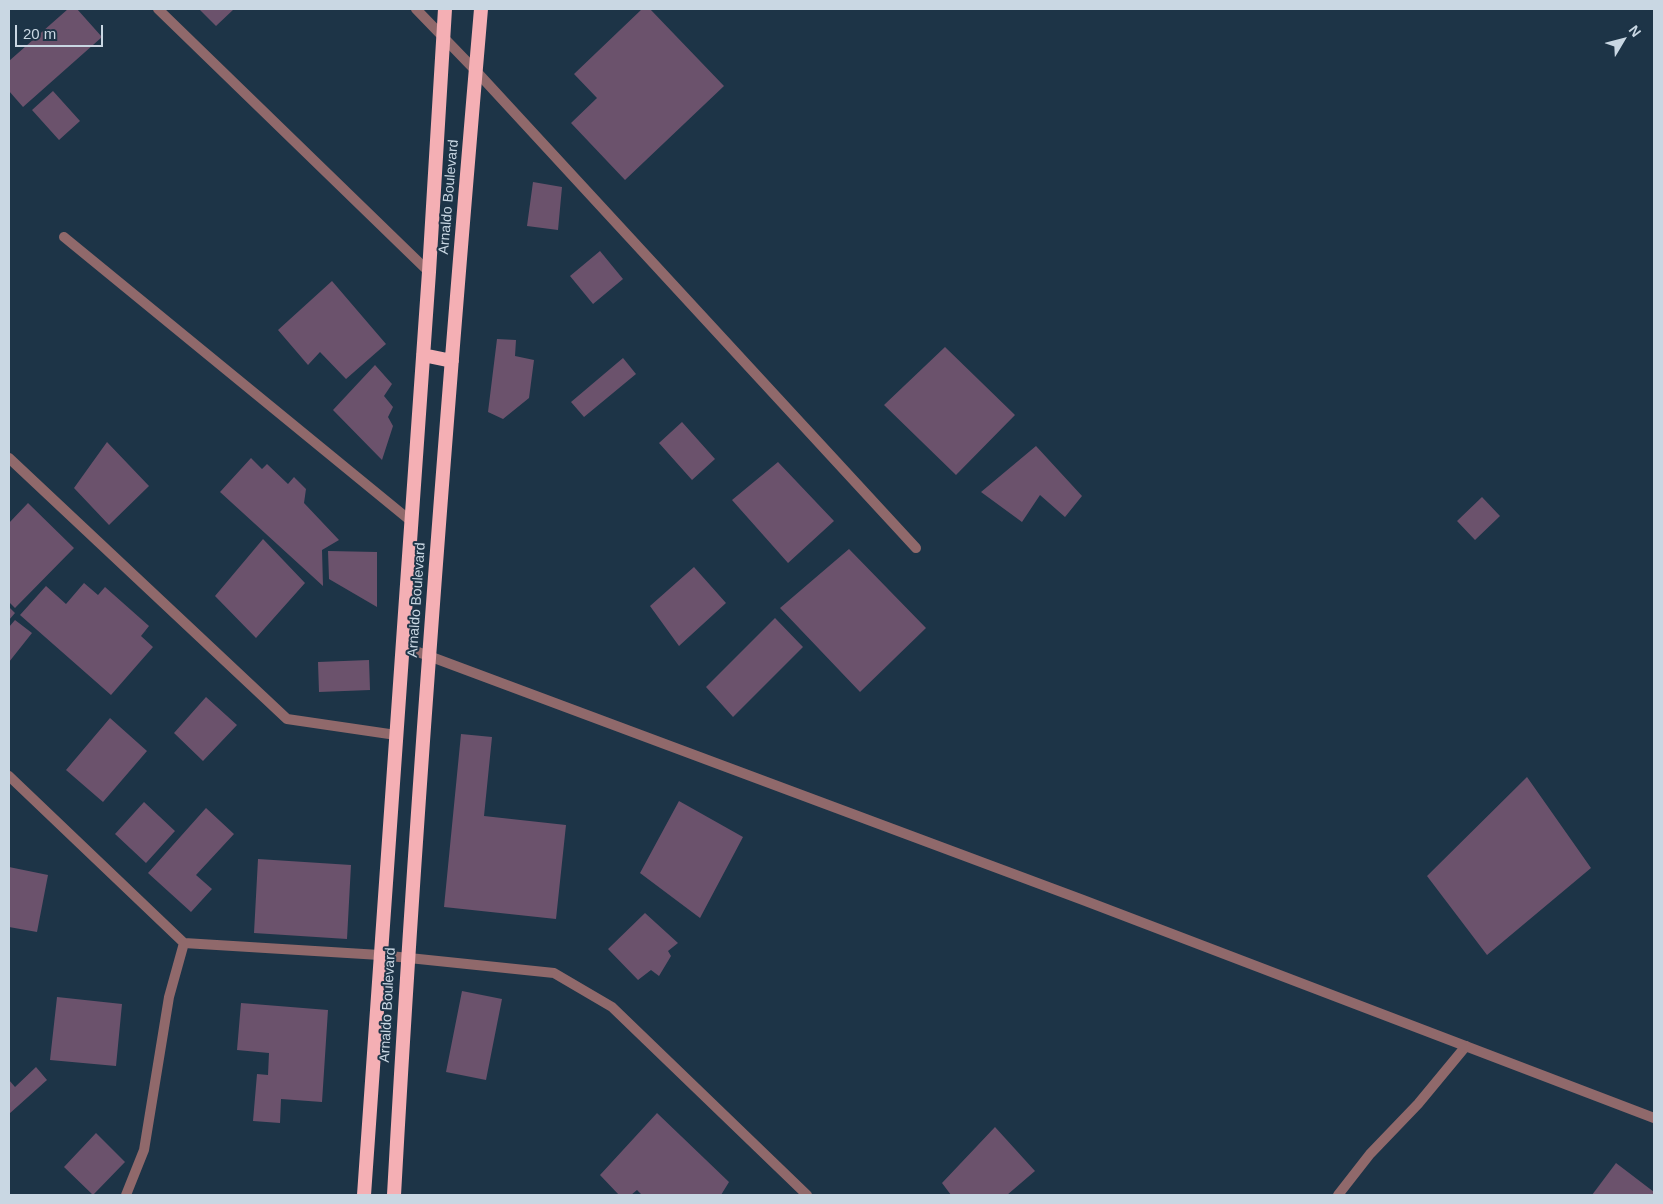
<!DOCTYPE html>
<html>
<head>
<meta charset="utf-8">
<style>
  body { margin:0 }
  #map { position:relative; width:1663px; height:1204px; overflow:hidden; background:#1d3447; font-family:Arial,sans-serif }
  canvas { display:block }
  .frame { position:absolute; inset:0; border:10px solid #c9d7e3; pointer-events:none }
  .north { position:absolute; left:1598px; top:15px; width:50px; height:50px; -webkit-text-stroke:4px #1d3447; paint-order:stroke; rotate:53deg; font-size:14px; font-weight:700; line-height:20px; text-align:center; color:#c9d7e3 }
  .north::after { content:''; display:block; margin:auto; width:18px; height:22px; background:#c9d7e3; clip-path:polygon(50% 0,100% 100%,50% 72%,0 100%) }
  .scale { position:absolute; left:15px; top:25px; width:88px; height:22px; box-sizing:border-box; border:2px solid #c9d7e3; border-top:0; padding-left:6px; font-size:15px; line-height:18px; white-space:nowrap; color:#c9d7e3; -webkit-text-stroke:4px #1d3447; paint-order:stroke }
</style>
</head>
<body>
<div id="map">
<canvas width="1663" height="1204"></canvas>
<div class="frame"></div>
<div class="north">N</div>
<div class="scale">20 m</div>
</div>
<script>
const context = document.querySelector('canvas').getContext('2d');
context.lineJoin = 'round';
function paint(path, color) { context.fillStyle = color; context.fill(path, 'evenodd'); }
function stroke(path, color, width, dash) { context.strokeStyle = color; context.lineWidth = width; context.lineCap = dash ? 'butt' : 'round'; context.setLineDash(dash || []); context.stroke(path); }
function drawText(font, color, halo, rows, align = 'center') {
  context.font = font + ' Arial,sans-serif'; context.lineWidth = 4; context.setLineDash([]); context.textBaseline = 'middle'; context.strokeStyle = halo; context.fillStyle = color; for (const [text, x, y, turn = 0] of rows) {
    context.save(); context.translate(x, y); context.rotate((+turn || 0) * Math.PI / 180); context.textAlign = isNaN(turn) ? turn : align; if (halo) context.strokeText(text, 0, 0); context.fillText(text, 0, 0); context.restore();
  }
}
paint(new Path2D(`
  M68,9h9l25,28 -79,70 -14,-16v-30z
  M199,9h35l-18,17z
  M642,9h8l74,77 -99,94 -54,-57 26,-25 -23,-24z
  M53,91l27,30 -21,19 -27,-30z
  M533,182l29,5 -4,43 -31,-4z
  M600,251l23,28 -30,25 -23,-28z
  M332,281l54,63 -40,35 -26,-27 -12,13 -30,-35z
  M497,339l19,1 -1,16 19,4 -5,38 -26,21 -15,-7z
  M945,347l70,68 -59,60 -72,-70z
  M623,358l13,16 -52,43 -13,-15z
  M375,365l17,19 -8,12 9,11 -5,10 5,9 -11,34 -49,-50z
  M682,422l33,37 -23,21 -33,-37z
  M107,442l42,44 -40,39 -35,-37z
  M1036,446l46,50 -17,21 -25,-22 -18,27 -41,-30z
  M251,458l11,11 5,-5 21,20 6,-7 12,12 -2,14 35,37 -17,10 1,36 -103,-94z
  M778,462l56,59 -46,42 -56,-63z
  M1482,497l18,19 -25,24 -18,-19z
  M28,503l46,45 -59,60 -6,-6v-79z
  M263,539l42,44 -49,55 -41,-42z
  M849,549l77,79 -66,64 -80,-84z
  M328,551l49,1v55l-48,-28z
  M694,567l32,36 -47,43 -29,-40z
  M84,583l14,12 7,-8 44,39 -8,10 12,11 -42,48 -91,-80 26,-29 20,18z
  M9,607l6,6 -6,7z
  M775,618l28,29 -70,70 -27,-30z
  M15,620l17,13 -23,29v-35z
  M369,660l1,30 -51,2 -1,-30z
  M206,697l31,28 -34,36 -29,-28z
  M110,718l37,33 -44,51 -37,-32z
  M461,734l31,3 -8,79 82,9 -10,94 -112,-12z
  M1527,777l64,91 -104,87 -60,-79z
  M679,801l64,36 -43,81 -60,-45z
  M144,802l31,29 -29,32 -31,-29z
  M206,808l28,26 -38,41 16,14 -21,23 -43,-39z
  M258,859l93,6 -4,74 -93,-6z
  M9,867l39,8 -11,57 -28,-5z
  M645,913l33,30 -10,8 3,5 -12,20 -8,-6 -13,10 -30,-31z
  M462,991l40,8 -16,81 -40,-8z
  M57,997l65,7 -6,62 -66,-6z
  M241,1003l87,7 -6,92 -41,-3 -1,24 -27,-2 4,-47 11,1 1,-22 -32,-3z
  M36,1067l11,13 -38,34v-34l6,7z
  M657,1113l72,69 -8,13h-79l-5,-5 -6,5h-12l-19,-20z
  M995,1127l40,44 -28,24h-56l-9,-12z
  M96,1133l29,29 -32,33 -29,-28z
  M1616,1163l38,29v3h-62z`), '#6b526c');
stroke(new Path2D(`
  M158,9l271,263
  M416,9l60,62 440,477
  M64,237l348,285
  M9,458l278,261 109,16
  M9,776l175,167 196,12 174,18 58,34 195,188
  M126,1195l18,-45 25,-153 15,-54
  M1338,1195l32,-41 48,-50 48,-58`), '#90696b', 10);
stroke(new Path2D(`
  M402,646l681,254 571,218`), '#90696b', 10);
stroke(new Path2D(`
  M423,355l29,6
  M364,1195l65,-923 16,-263
  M394,1195c22,-396 53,-791 87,-1186`), '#f4afb4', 14);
drawText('14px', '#c9d7e3', '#1d3447', [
  ["Arnaldo Boulevard",449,197,-85],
  ["Arnaldo Boulevard",417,600,-86],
  ["Arnaldo Boulevard",388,1005,-87]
]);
</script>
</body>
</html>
